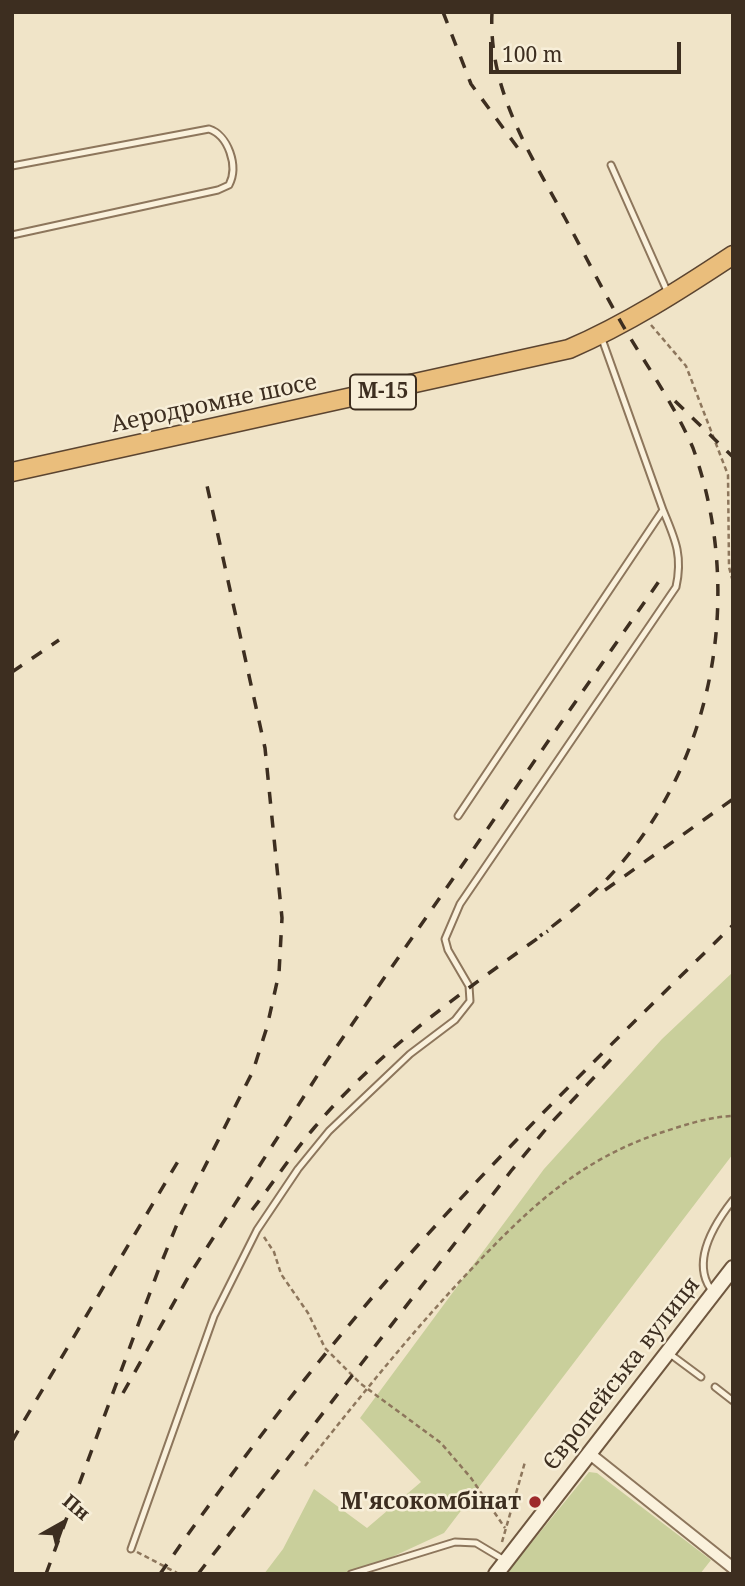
<!DOCTYPE html>
<html>
<head>
<meta charset="utf-8">
<style>
  body { margin:0 }
  #map { position:relative; width:745px; height:1586px; overflow:hidden; background:#f0e4c8; font-family:"Noto Serif",serif }
  canvas { display:block }
  .frame { position:absolute; inset:0; border:14px solid #3d2e20; pointer-events:none }
  .north { position:absolute; left:28px; top:1488px; width:70px; height:70px; -webkit-text-stroke:5px #f7eed8; paint-order:stroke; rotate:40deg; font-size:19px; font-weight:700; line-height:28px; text-align:center; color:#3d2e20 }
  .north::after { content:''; display:block; margin:auto; width:24px; height:32px; background:#3d2e20; clip-path:polygon(50% 0,100% 100%,50% 72%,0 100%) }
  .scale { position:absolute; left:489px; top:42px; width:192px; height:32px; box-sizing:border-box; border:4px solid #3d2e20; border-top:0; padding-left:9px; font-size:21px; line-height:24px; white-space:nowrap; color:#3d2e20; -webkit-text-stroke:5px #f7eed8; paint-order:stroke }
</style>
</head>
<body>
<div id="map">
<canvas width="745" height="1586"></canvas>
<div class="frame"></div>
<div class="north">Пн</div>
<div class="scale">100 m</div>
</div>
<script>
const context = document.querySelector('canvas').getContext('2d');
context.lineJoin = 'round';
function paint(path, color) { context.fillStyle = color; context.fill(path, 'evenodd'); }
function stroke(path, color, width, dash) { context.strokeStyle = color; context.lineWidth = width; context.lineCap = dash ? 'butt' : 'round'; context.setLineDash(dash || []); context.stroke(path); }
function drawText(font, color, halo, rows, align = 'center') {
  context.font = font + ' "Noto Serif",serif'; context.lineWidth = 5; context.setLineDash([]); context.textBaseline = 'middle'; context.strokeStyle = halo; context.fillStyle = color; for (const [text, x, y, turn = 0] of rows) {
    context.save(); context.translate(x, y); context.rotate((+turn || 0) * Math.PI / 180); context.textAlign = isNaN(turn) ? turn : align; if (halo) context.strokeText(text, 0, 0); context.fillText(text, 0, 0); context.restore();
  }
}
paint(new Path2D(`
  M733,972v182l-289,379 -89,41h-91l19,-25 31,-60 53,39 54,-46 -61,-64 184,-249 118,-130z
  M589,1472l8,1 114,87 -11,14h-194z`), '#c9cf9b');
const service = new Path2D(`
  M611,165l57,128
  M12,166l197,-37c19,6 30,37 20,56l-11,5 -206,45
  M458,816l205,-306 -61,-171
  M713,1292c-24,-29 2,-69 20,-92
  M670,1354l31,23
  M715,1387l18,14
  M131,1549l83,-233 43,-86 41,-61 31,-38 81,-77 45,-34 15,-19 -1,-15 -21,-36 -3,-11 15,-35 216,-317c7,-32 -1,-48 -13,-77
  M351,1574l104,-32 21,1 30,18`);
const minor = new Path2D(`
  M590,1454l143,114`);
const secondary = new Path2D(`
  M496,1574l237,-306`);
const trunk = new Path2D(`
  M12,472l557,-123c58,-25 111,-59 164,-94`);
stroke(service, '#8d765c', 9);
stroke(minor, '#8d765c', 14);
stroke(secondary, '#6f573f', 18);
stroke(trunk, '#5b4430', 21);
stroke(new Path2D(`
  M651,325l35,41 42,109 1,92 4,15
  M264,1237l10,15 7,22 27,39 17,35 36,36 80,59 30,35 34,50
  M305,1466c51,-64 101,-127 157,-187 63,-67 114,-119 204,-148 22,-7 43,-14 67,-15
  M502,1542l23,-80
  M137,1552l42,22`), '#8d765c', 2.5, [5, 3.5]);
stroke(service, '#faf1dc', 5);
stroke(minor, '#faf1dc', 10);
stroke(secondary, '#faf1dc', 14);
stroke(trunk, '#eabe7c', 18);
stroke(new Path2D(`
  M443,12l28,72 49,67
  M492,12c-4,77 37,140 73,206 19,35 37,71 57,106 24,41 52,80 71,124 52,145 22,317 -85,430 -21,21 -45,40 -68,58
  M675,401l58,56
  M12,672l47,-32
  M605,890l128,-91
  M252,1210c21,-27 40,-56 62,-82 66,-79 151,-138 234,-197
  M123,1393l67,-119 136,-212 338,-488
  M12,1441l168,-283
  M46,1574l112,-303 24,-59 71,-141 14,-44 12,-54 3,-55 -17,-170 -59,-267
  M160,1574c88,-126 185,-251 290,-364 91,-98 187,-191 283,-285
  M198,1574l313,-403 40,-48 66,-70`), '#3d2e20', 3.5, [12, 12]);
for (const [x, y, r, color] of [
  [535,1502,7,"#9e2a2b"]
]) { const dot = new Path2D(); dot.arc(x, y, r, 0, 2 * Math.PI); context.fillStyle = color; context.fill(dot); stroke(dot, '#f7eed8', 2.5); }
for (const [x, y, w] of [
  [383,392,66]
]) { const box = new Path2D(); box.roundRect(x - w / 2, y - 17.5, w, 35, 5); context.fillStyle = '#f7eed8'; context.fill(box); stroke(box, '#3d2e20', 2); }
drawText('bold 21px', '#3d2e20', null, [
  ["М-15",383,392]
]);
drawText('23px', '#3d2e20', '#f7eed8', [
  ["Аеродромне шосе",214,404,-12],
  ["Європейська вулиця",622,1374,-52]
]);
drawText('bold 23px', '#3d2e20', '#f7eed8', [
  ["М'ясокомбінат",521,1502]
], 'right');
</script>
</body>
</html>
